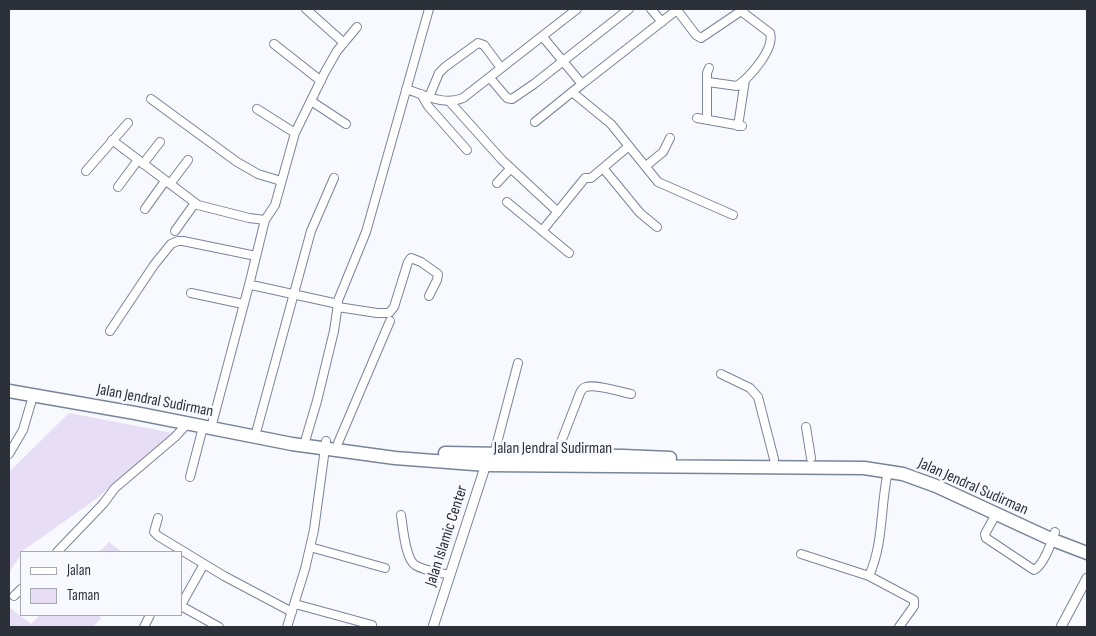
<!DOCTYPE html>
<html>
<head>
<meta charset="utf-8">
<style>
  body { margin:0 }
  #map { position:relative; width:1096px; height:636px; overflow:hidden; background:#f7f9fe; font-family:"Sofia Sans Condensed",sans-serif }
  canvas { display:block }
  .frame { position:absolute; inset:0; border:10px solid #2c3139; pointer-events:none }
  .legend { position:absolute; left:20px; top:551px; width:162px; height:65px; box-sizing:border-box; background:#f7f9fe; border:1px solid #a6a9af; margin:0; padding:6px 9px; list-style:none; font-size:15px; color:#2c3139 }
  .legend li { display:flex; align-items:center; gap:10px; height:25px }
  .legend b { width:25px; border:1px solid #a6a9af }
</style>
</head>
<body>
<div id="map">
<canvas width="1096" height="636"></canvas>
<div class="frame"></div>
<ul class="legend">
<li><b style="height:6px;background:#fff"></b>Jalan</li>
<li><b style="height:14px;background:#e7def5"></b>Taman</li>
</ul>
</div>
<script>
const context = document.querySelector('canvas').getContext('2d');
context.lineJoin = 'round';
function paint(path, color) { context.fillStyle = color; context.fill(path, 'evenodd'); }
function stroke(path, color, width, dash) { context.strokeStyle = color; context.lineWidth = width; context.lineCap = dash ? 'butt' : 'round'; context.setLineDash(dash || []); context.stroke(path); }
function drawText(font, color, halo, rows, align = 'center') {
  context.font = font + ' "Sofia Sans Condensed",sans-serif'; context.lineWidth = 5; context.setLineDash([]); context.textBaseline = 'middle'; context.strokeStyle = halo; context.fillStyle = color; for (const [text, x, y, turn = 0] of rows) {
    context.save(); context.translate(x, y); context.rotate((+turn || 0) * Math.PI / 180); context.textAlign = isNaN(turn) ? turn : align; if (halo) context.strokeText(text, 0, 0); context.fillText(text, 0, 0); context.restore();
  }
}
paint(new Path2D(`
  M69,413l104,20 -77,66 -75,53v3l-12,17v-100z
  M109,542l13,10h-23z
  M9,607l22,17 9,-9h58l3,3 -8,9h-84z`), '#e7def5');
const minor = new Path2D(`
  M306,9l38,34
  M651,9l11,13
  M677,10l19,25 5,3 43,-29
  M542,36l40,48 96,-75
  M274,44l47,37
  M490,78l17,20 5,1 22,-15 95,-75
  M708,82l29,4c13,-9 38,-37 33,-53l-29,-22
  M406,89c19,6 38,17 57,9l114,-89
  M572,92l39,32 47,58 75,33
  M421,94l7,12 39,44
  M429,97l10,-24 6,-6 33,-24 6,2 17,23
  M151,99l86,63 21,12 23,7
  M311,101l35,23
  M450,102l52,58 56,52
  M257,109l38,24
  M697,118l45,8
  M707,120v-47l2,-5
  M535,122l47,-38
  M738,126l7,-46
  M112,140l86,65 51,13 16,2
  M143,164l17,-22
  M646,166l17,-14 7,-14
  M603,168l37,45 17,14
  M86,171l42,-48
  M497,183l14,-15
  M170,184l18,-24
  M118,187l20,-27
  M507,202l62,51
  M145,209l20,-28
  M175,231l20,-28
  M542,231l43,-53h6l38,-32
  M249,285l16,-65 10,-15 20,-72 30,-61 12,-21 20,-24
  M191,293l52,11
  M337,303l29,-71 63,-223
  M338,307l39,6h12l5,-6 14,-45 3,-4 10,4 17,12 -1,6 -8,16
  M110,331l44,-66 17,-21 7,-3h5l73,15
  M721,374l29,14 8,9 16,62
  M806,427l5,31
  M211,428l38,-143 7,1 82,18 -4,27 -17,70 -11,37
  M257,429l54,-198 23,-53
  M338,443l52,-122
  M9,454l14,-24 10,-34
  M494,454l24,-91
  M556,455l24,-62c2,-3 2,-5 6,-6 9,-3 35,5 45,7
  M190,477l13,-50
  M996,514l-11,20 1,4 48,32c9,-4 18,-28 21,-38
  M401,515c2,12 4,43 14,50 9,6 24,7 35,10
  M158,518l-4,14 4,4 66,40 68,36
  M310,547l75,21
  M57,552l46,-48 12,-16 60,-51 12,-13
  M801,554l68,22c15,-34 11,-69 19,-105
  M869,576l45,24v6l-15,21
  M14,596l7,-7
  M295,604l77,21
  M181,605l23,-41
  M181,606l38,21
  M144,627l6,-12
  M287,627l18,-58 9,-39 12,-89`);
const tertiary = new Path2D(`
  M433,627l54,-166
  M1061,627l26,-49`);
const trunk = new Path2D(`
  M9,391l126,22 157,31 103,14 92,7 377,3 39,6 33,12 117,54 34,13
  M445,453l178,3 47,2`);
stroke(minor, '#7a8498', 10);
stroke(tertiary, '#7a8498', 11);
stroke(trunk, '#7a8498', 15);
stroke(minor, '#fff', 8);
stroke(tertiary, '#fff', 9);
stroke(trunk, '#fff', 12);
drawText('16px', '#2c3139', '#f7f9fe', [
  ["Jalan Jendral Sudirman",155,401,11],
  ["Jalan Jendral Sudirman",553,449],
  ["Jalan Jendral Sudirman",973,487,24],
  ["Jalan Islamic Center",447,536,-72]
]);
</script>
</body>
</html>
